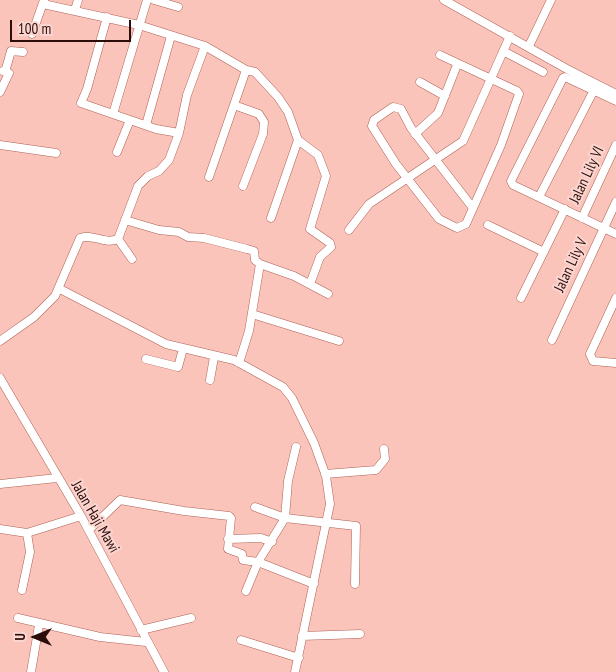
<!DOCTYPE html>
<html>
<head>
<meta charset="utf-8">
<style>
  body { margin:0 }
  #map { position:relative; width:616px; height:672px; overflow:hidden; background:#fac4bb; font-family:"PT Sans Narrow",sans-serif }
  canvas { display:block }
  .north { position:absolute; left:10px; top:612px; width:50px; height:50px; -webkit-text-stroke:4px #fbd6d0; paint-order:stroke; rotate:270deg; font-size:14px; font-weight:700; line-height:20px; text-align:center; color:#2d0d09 }
  .north::after { content:''; display:block; margin:auto; width:18px; height:22px; background:#2d0d09; clip-path:polygon(50% 0,100% 100%,50% 72%,0 100%) }
  .scale { position:absolute; left:10px; top:20px; width:121px; height:22px; box-sizing:border-box; border:2px solid #2d0d09; border-top:0; padding-left:6px; font-size:15px; line-height:18px; white-space:nowrap; color:#2d0d09; -webkit-text-stroke:4px #fbd6d0; paint-order:stroke }
</style>
</head>
<body>
<div id="map">
<canvas width="616" height="672"></canvas>
<div class="north">U</div>
<div class="scale">100 m</div>
</div>
<script>
const context = document.querySelector('canvas').getContext('2d');
context.lineJoin = 'round';
function stroke(path, color, width, dash) { context.strokeStyle = color; context.lineWidth = width; context.lineCap = dash ? 'butt' : 'round'; context.setLineDash(dash || []); context.stroke(path); }
function drawText(font, color, halo, rows, align = 'center') {
  context.font = font + ' "PT Sans Narrow",sans-serif'; context.lineWidth = 4; context.setLineDash([]); context.textBaseline = 'middle'; context.strokeStyle = halo; context.fillStyle = color; for (const [text, x, y, turn = 0] of rows) {
    context.save(); context.translate(x, y); context.rotate((+turn || 0) * Math.PI / 180); context.textAlign = isNaN(turn) ? turn : align; if (halo) context.strokeText(text, 0, 0); context.fillText(text, 0, 0); context.restore();
  }
}
const minor = new Path2D(`
  M154,0l24,7
  M444,0l123,69 49,25
  M43,4l96,21 66,21 41,24 9,2 23,25 10,15 10,28 20,15 8,21 -16,53 20,14 1,4 -11,10 -10,27
  M75,10l3,-10
  M107,17l-20,72 -6,14 75,26 23,4
  M32,34l12,-34
  M529,46l22,-46
  M503,51l40,21
  M440,55l77,36 2,3 -18,51 -35,79 -9,4 -18,-9 -43,-55 -24,-38 2,-6 19,-13 8,2 10,19 62,80
  M5,72l6,-21 12,1
  M420,82l25,14
  M0,92l9,-19 -6,-2
  M616,101l-51,-24 -2,1 -52,103 2,4 103,49
  M234,105l25,9 5,8 -1,12 -20,52
  M113,114l34,-114
  M146,125l25,-89
  M415,134l23,-21 19,-48
  M0,145l56,8
  M117,152l13,-32
  M209,177l37,-107
  M539,197l55,-107
  M271,218l27,-78
  M582,218l34,-73
  M125,220l34,10 20,2 9,5 16,1 43,11 7,2 1,9 5,4
  M488,225l56,27
  M349,230l20,-26 94,-63 47,-105
  M118,239l14,20
  M60,289l106,55 68,16 49,27 9,11 22,45 12,33 4,28 -35,168
  M521,298l44,-89
  M616,298l-26,56 3,7 23,2
  M252,314l87,27
  M552,340l64,-138
  M0,341l34,-24 21,-21 25,-58c13,-5 24,7 38,1l20,-53 10,-10 11,-5 10,-11 10,-27 8,-38 18,-49
  M146,359l32,8 5,-18
  M239,363l10,-32 11,-67 34,12 34,18
  M0,378l81,138 83,156
  M210,380l4,-23
  M325,474l51,-4 9,-11 -1,-10
  M0,484l57,-6
  M255,507l30,11 71,8 -1,58
  M0,529l27,4 54,-17
  M89,530l31,-30 64,11 45,5 2,2 -3,31 14,5 1,6 15,2 56,22
  M228,539l33,-1 11,4
  M22,590l8,-38 -3,-19
  M246,591l12,-29 27,-44 3,-37 8,-34
  M18,618l82,19 46,5
  M141,630l50,-12
  M302,636l58,-2
  M241,640l58,18
  M31,672l8,-47`);
stroke(minor, '#b06054', 9);
stroke(minor, '#fff', 8);
drawText('15px', '#2d0d09', '#fbd6d0', [
  ["Jalan Lily VI",587,175,-65],
  ["Jalan Lily V",571,265,-65],
  ["Jalan Haji Mawi",95,517,60]
]);
</script>
</body>
</html>
